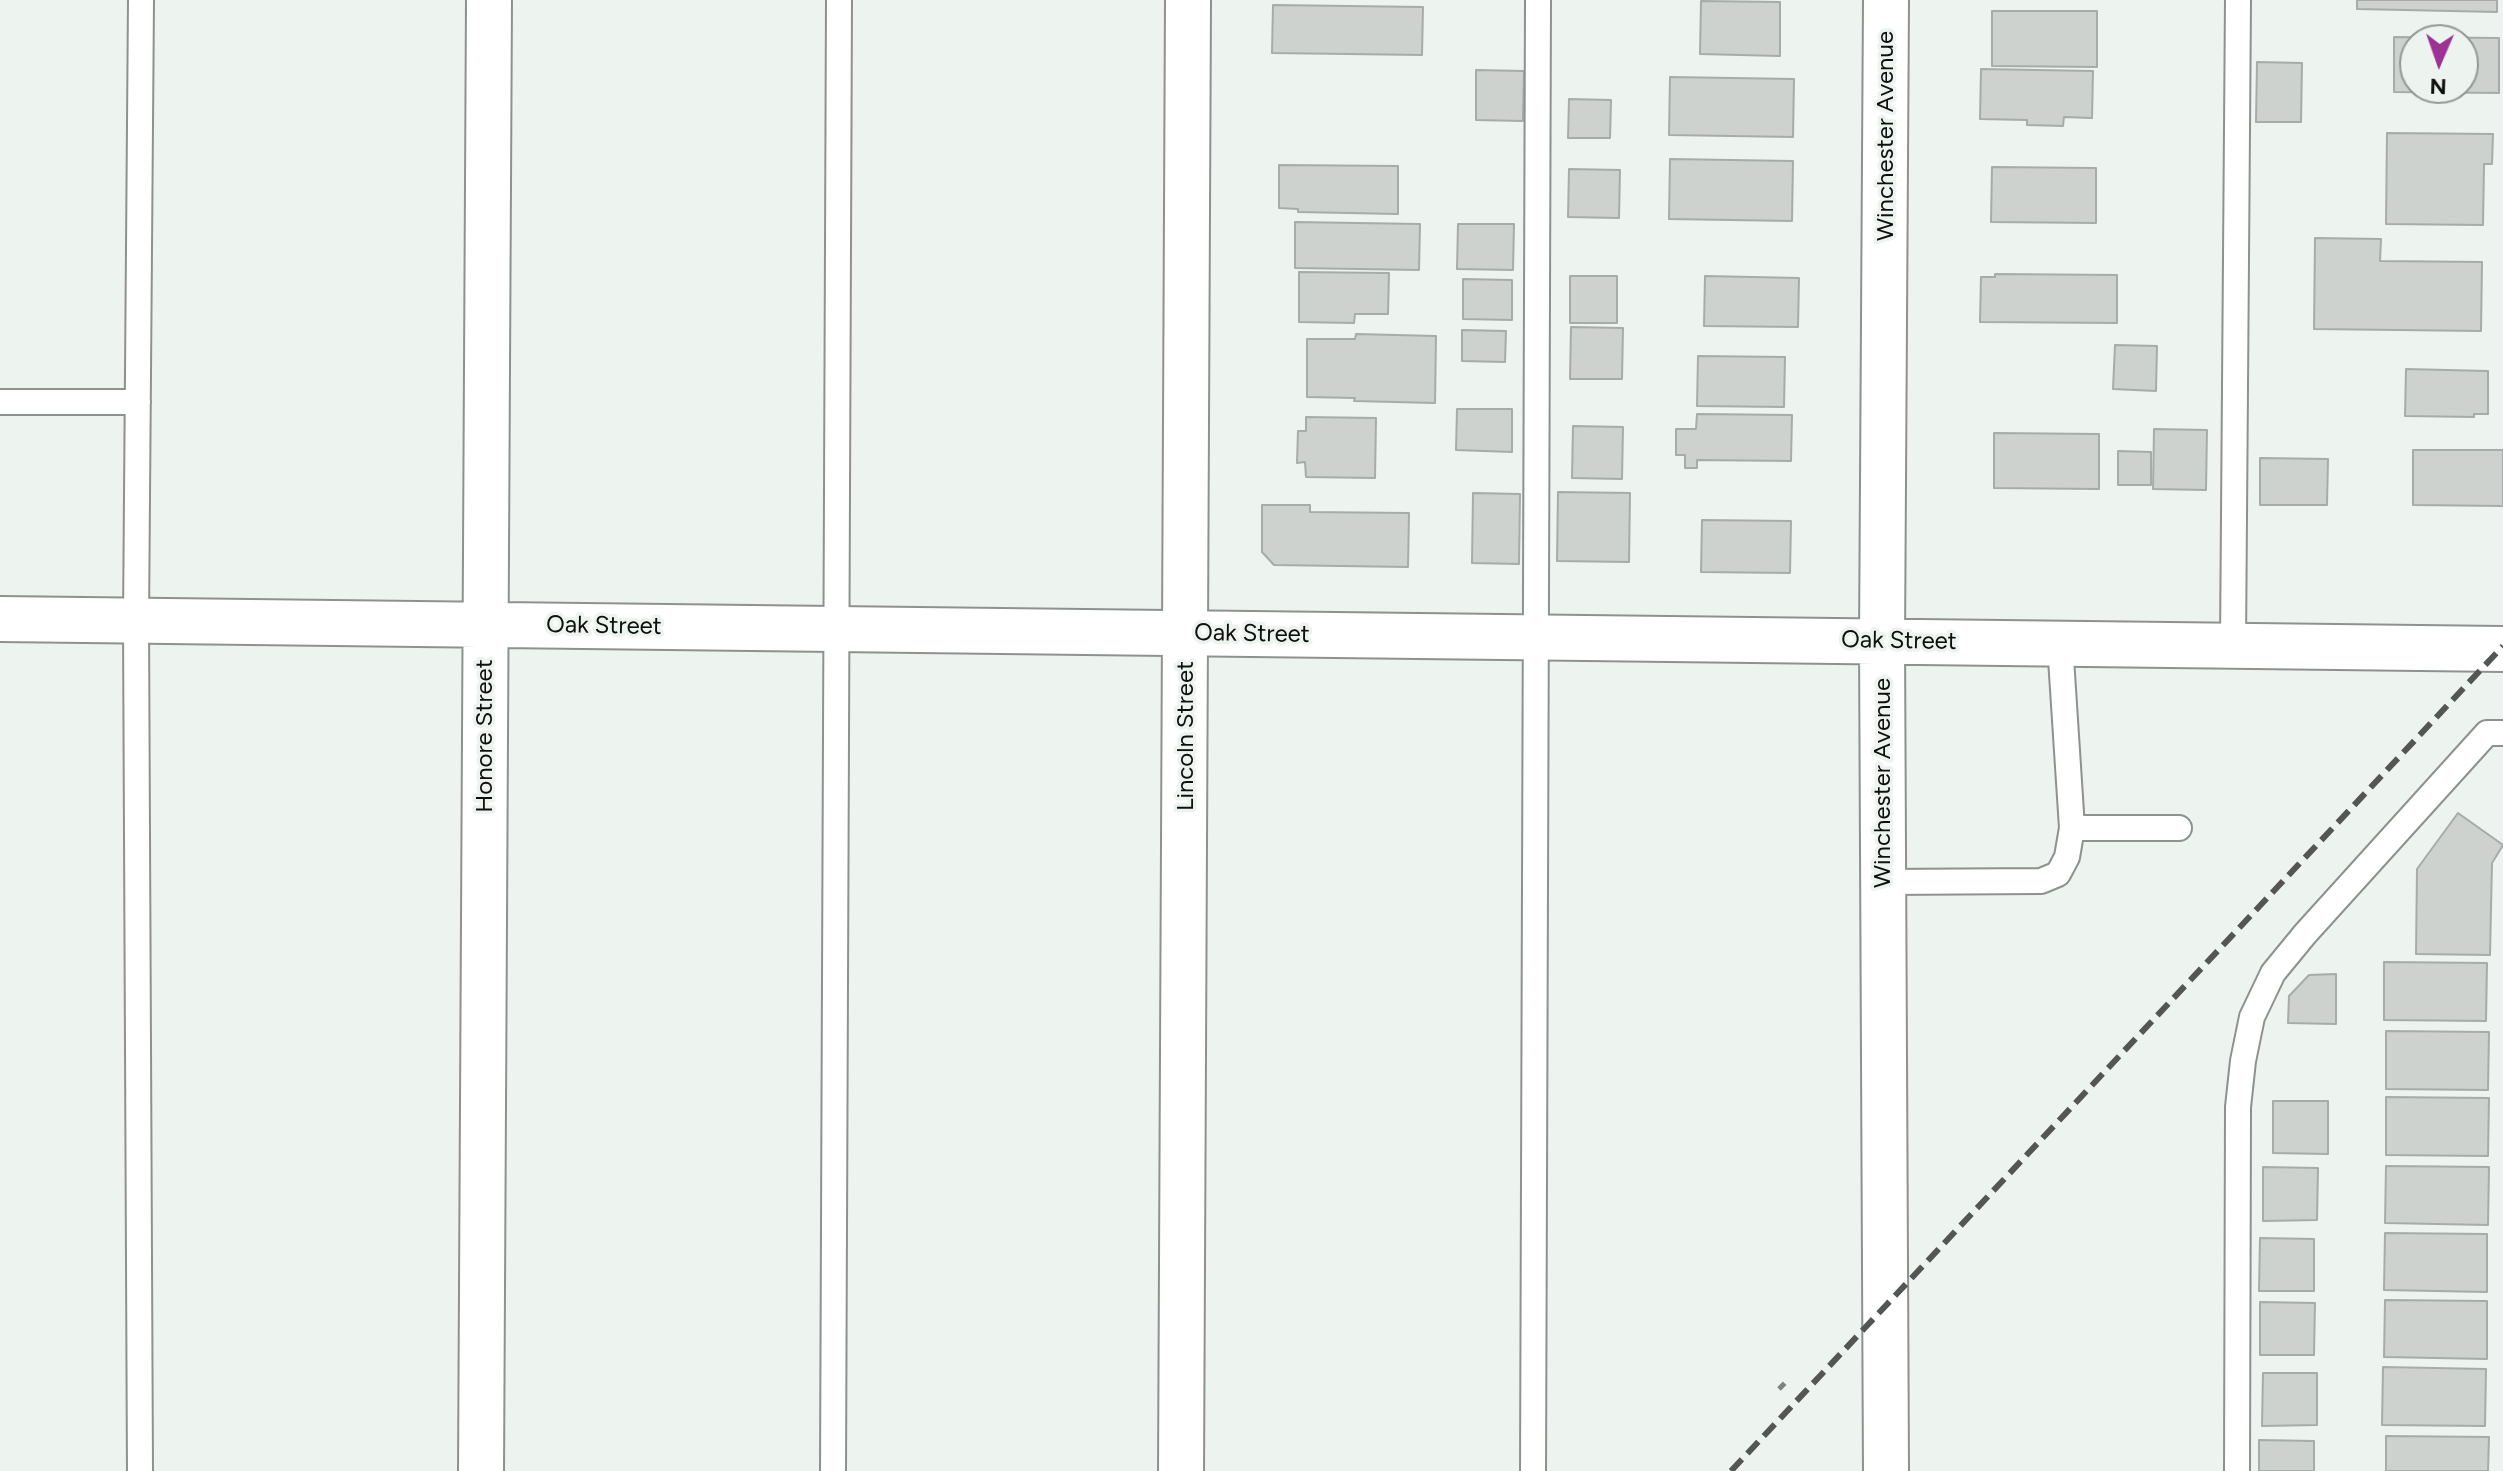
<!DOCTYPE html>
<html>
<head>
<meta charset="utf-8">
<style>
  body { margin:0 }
  #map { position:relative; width:2503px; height:1471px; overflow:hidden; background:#edf3ef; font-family:Figtree,sans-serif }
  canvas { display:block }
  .north { position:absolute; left:2399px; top:24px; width:80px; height:80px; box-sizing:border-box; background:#edf3ef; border:2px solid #949895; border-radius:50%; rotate:182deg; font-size:22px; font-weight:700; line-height:32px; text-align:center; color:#0e100f }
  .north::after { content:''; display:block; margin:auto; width:28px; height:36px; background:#9c3294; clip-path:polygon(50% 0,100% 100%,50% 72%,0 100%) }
</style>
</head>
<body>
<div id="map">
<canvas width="2503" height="1471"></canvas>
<div class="north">N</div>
</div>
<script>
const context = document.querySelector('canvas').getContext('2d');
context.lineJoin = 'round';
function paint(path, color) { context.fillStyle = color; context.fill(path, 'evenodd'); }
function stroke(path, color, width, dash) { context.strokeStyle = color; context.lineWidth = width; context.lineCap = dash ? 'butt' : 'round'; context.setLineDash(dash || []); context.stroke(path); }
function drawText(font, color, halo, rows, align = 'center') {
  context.font = font + ' Figtree,sans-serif'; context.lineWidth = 7; context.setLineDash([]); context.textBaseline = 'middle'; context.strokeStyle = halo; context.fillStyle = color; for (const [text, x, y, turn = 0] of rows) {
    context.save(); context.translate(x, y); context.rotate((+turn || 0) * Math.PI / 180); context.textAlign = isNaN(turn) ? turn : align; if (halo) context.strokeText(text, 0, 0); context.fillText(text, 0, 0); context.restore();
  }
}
const building = new Path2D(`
  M2357,0h140v12l-140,-3z
  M1701,1l79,1v54l-80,-2z
  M1273,5l150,2 -1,48 -150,-2z
  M1992,11h105v56l-105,-1z
  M2394,37l105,1v55l-105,-1zM2415,40h48v48h-48z
  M2257,62l45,1 -1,59h-45z
  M1981,69l112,2 -1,47 -28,-1 -1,9 -36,-1v-5l-47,-1z
  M1476,70l48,1 -1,50 -47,-1z
  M1670,77l124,2 -1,58 -124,-2z
  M1569,99l42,1 -1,38h-42z
  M2387,133l106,1 -1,30h-8l-1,61 -97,-1z
  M1670,159l123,2 -1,60 -123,-2z
  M1279,165l119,1v48l-100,-2v-3l-19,-1z
  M1992,167l104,1v55l-105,-1z
  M1569,169l51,1 -1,48 -51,-1z
  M1295,222l125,2 -1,46 -124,-2z
  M1458,224h56l-1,46 -56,-1z
  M2315,238l66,1 -1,22 102,1 -1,69 -167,-2z
  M1299,272l90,1 -1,41h-33l-1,9 -55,-1z
  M1995,274l122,1v48l-137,-1 1,-45h14z
  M1570,276h47v47h-47z
  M1705,276l94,2 -1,49 -94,-1z
  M1463,279l49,1v40l-49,-1z
  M1571,327l52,1 -1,51h-52z
  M1462,330l44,1 -1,31 -43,-1z
  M1356,334l80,2 -1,67 -81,-2 1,-3 -48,-1v-58h48z
  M2115,345l42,1 -1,45 -43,-2z
  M1698,356l87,1 -1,50 -87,-1z
  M2406,369l82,2v43h-14v3l-69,-1z
  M1457,409h55v43l-56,-2z
  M1697,414l95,1 -1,46 -94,-1v8h-12v-13h-9v-26h20z
  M1306,417l70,1 -1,60 -69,-1 -1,-15 -8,1 1,-32h8z
  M1573,426l50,1 -1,52 -50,-1z
  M2154,429l53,1 -1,60 -53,-1z
  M1994,433l105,1v55l-105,-1z
  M2413,450h90v56l-90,-1z
  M2118,451l33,1v33h-33z
  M2260,458l68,1 -1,46h-67z
  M1558,492l72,1 -1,69 -72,-1z
  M1473,493l47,1 -1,70 -47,-1z
  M1262,505h48v7l99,1 -1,54 -134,-2 -12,-13z
  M1702,520l89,1 -1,52 -89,-1z
  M2458,813l45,32 -11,18 -2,92 -74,-1 1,-85z
  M2384,962l103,1 -1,58 -102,-1z
  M2336,974v50l-48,-1 1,-27 20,-21z
  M2386,1031l103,1 -1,58 -102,-1z
  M2386,1097l103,1 -1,58 -102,-1z
  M2273,1101h55v53l-55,-1z
  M2386,1166l103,1 -1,58 -103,-2z
  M2263,1167l55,1 -1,52 -54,1z
  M2385,1233l102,1v58l-103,-2z
  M2260,1238l54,1v52h-55z
  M2385,1300l102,1v58l-103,-2z
  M2260,1302l55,1 -1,52h-54z
  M2383,1367l103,2 -1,57 -103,-1z
  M2263,1373h54v52l-55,1z
  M2386,1436l103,1 -1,34h-102z
  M2259,1440l55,1v30h-55z`);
paint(building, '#cdd2cf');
stroke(building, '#a6aca9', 2);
const lane = new Path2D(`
  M0,402h138
  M2233,645l5,-645
  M2072,828h107
  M1884,882l157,-1 17,-7 9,-17 5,-29 -12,-185
  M140,1471l-4,-850 5,-621
  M833,1471l6,-1471
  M1533,1471l5,-1471
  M2237,1471l1,-364 5,-46 9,-44 21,-44 32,-39 182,-201h16`);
const street = new Path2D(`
  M0,619l2503,30
  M481,1471l8,-1471
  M1181,1471l7,-1471
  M1886,1471l-4,-830 4,-641`);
stroke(lane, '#8d928f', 28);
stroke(street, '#8d928f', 48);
stroke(new Path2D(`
  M1779,1389l8,-8`), '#7e8280', 5, [8, 4]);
stroke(lane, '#fff', 24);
stroke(street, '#fff', 44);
stroke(new Path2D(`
  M1731,1471l772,-825`), '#535654', 6, [16, 8]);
drawText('24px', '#0e100f', '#edf3ef', [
  ["Winchester Avenue",1886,136,-90],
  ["Oak Street",604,626,1],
  ["Oak Street",1252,634,1],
  ["Oak Street",1899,641,1],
  ["Honore Street",485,736,-90],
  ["Lincoln Street",1186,736,-90],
  ["Winchester Avenue",1883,783,-90]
]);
</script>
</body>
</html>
